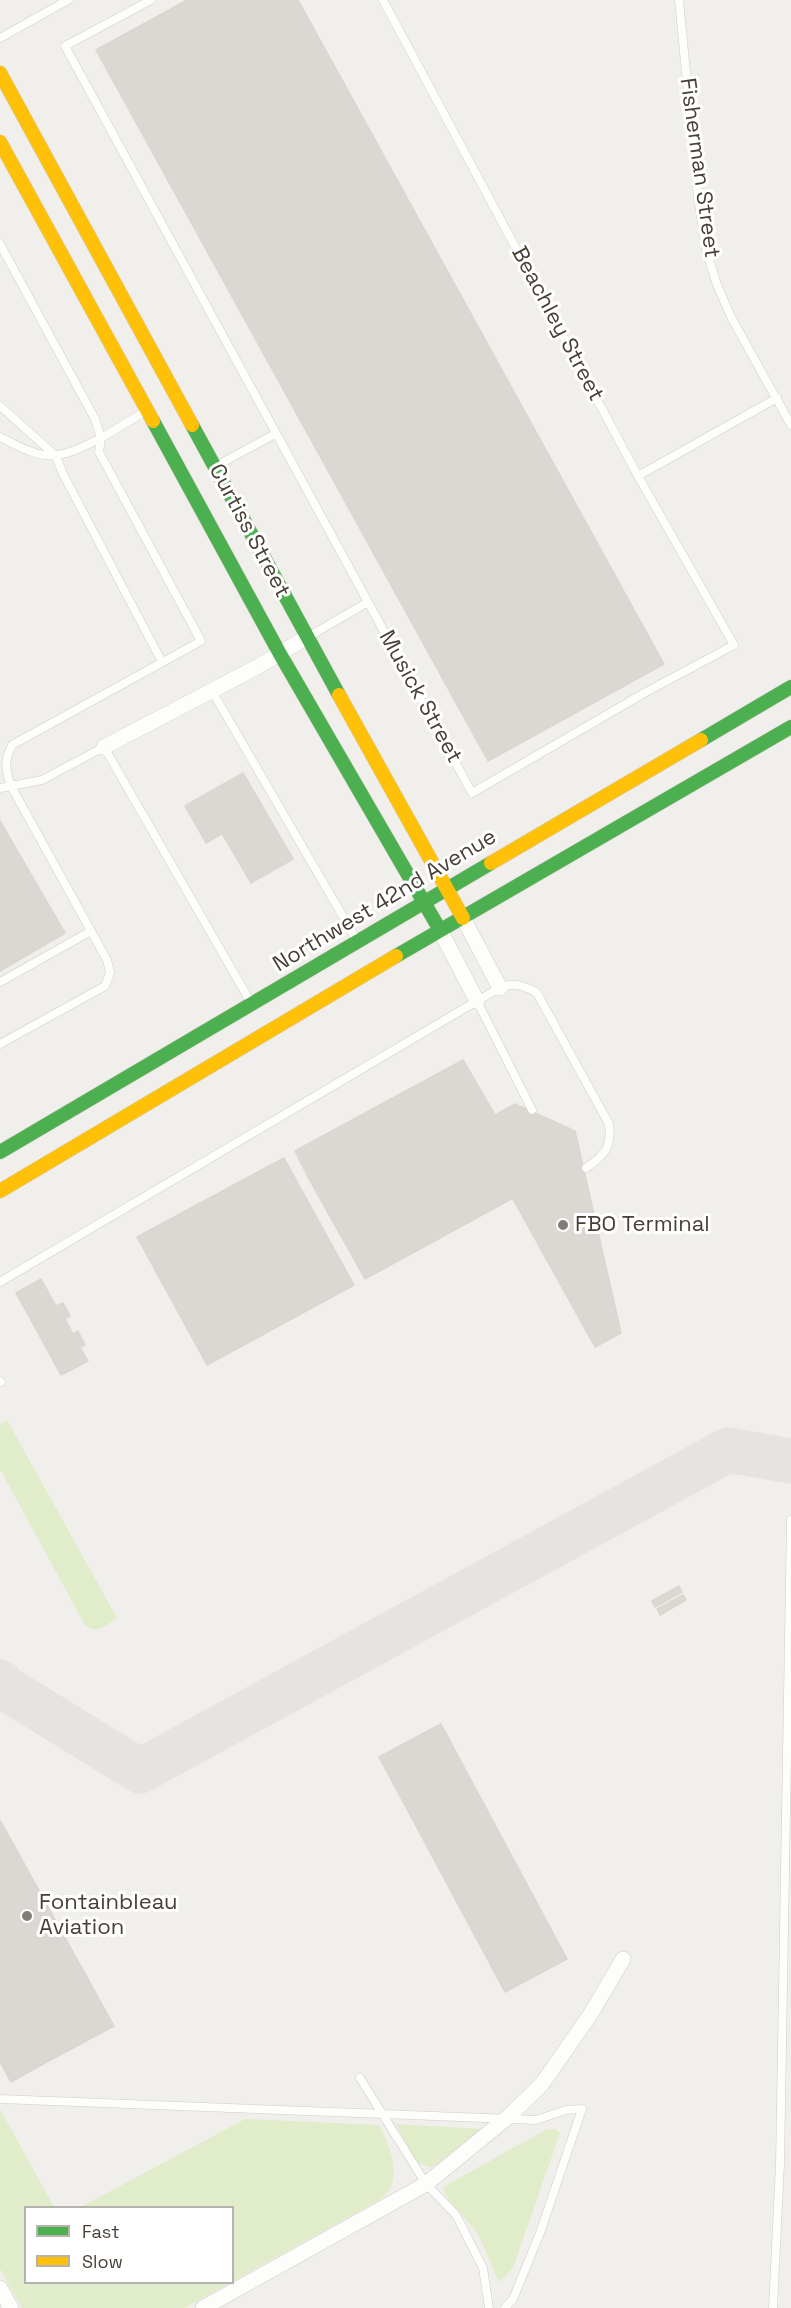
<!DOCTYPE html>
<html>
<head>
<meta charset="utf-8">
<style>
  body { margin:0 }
  #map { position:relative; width:791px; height:2308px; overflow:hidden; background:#f1efeb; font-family:"Space Grotesk",sans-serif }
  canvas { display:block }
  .legend { position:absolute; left:24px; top:2206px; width:210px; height:78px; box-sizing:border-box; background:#fff; border:2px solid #b6b3af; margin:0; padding:8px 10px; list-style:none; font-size:18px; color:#484036 }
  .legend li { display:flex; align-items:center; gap:12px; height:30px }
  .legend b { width:30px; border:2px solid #b6b3af }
</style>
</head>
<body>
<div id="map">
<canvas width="791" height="2308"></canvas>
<ul class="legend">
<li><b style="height:8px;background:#4caf50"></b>Fast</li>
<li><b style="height:8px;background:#ffc107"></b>Slow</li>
</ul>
</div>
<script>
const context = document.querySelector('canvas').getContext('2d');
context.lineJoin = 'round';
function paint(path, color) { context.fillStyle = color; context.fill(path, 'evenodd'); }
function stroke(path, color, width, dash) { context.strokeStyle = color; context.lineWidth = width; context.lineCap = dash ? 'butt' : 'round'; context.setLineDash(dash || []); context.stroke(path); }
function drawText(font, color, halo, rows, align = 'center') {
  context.font = font + ' "Space Grotesk",sans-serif'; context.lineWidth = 6; context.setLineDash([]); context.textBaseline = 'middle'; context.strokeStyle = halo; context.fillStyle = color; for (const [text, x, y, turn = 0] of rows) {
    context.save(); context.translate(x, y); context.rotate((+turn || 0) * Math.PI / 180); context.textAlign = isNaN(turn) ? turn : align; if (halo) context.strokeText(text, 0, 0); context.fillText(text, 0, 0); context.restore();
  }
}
paint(new Path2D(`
  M7,1420l110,198c-10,7 -21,17 -32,7l-85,-156v-45z
  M0,2109l54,98 -28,1v74l204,1 -46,25h-162l-22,-39z
  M245,2119l134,6c11,22 26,56 2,74l-148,82 -1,-73 -151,-1z
  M396,2124l85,5 -46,37 -6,1 -13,-5z
  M547,2129h8l5,4 -47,135 -14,14 -21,-48 -34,-41 -1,-6z`), '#e0ecca');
stroke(new Path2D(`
  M0,1682l2,4 138,85 588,-321 63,11`), '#e5e4e2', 45);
const building = new Path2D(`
  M187,0h111l366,664 -176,97 -392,-711z
  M243,773l21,36 -58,34 -21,-37z
  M264,809l29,50 -42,24 -29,-50z
  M0,821l65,112 -65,38z
  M463,1060l32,55 20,-11 60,27 46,202 -26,14 -138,-249 -148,81 -14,-28z
  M457,1098l56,100 -148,81 -56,-100z
  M284,1158l70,127 -147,80 -70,-128z
  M41,1279l15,27 7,-3 7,13 -32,17 -22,-40z
  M65,1319l8,15 5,-3 7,14 -5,2 8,14 -27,14 -23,-42z
  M679,1586l3,6 -27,15 -3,-6z
  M683,1595l3,5 -26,15 -3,-6z
  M441,1724l126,235 -62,33 -126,-235z
  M0,1820l114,206 -82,44 -32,-59z
  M0,2011l32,59 -21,12 -11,-20z`);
paint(building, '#dbd8d3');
stroke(building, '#dad6d0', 1.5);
const lane = new Path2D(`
  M151,0l-86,46 303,556
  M679,0l19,197 8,52 11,36 14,32 60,108
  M0,38l68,-38
  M0,244l95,175 6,19c-47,24 -55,23 -101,-1
  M0,406l56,50 6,16 100,190
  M216,466l59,-32
  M638,476l139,-78
  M308,637l60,-35 104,191 174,-101 88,-47 -96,-169 -255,-476
  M212,691l144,248
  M0,788l42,-8 62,-33 146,254
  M0,982l91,-51
  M0,1044l105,-58 5,-13 -3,-13 -96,-174c-6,-17 -7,-25 1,-41l189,-104 -102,-189 2,-14 45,-27
  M532,1110l-55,-109c25,-14 33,-24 60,-8l72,131c3,23 -4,31 -23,44
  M0,1282l477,-281
  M0,1381l1,1
  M360,2078l66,106 30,31 27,53 6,40
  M0,2099l536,21 30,-10 16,-1 -42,124 -27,66 -8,9
  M773,2308l7,-144 11,-644`);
const street = new Path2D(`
  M104,747l153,-80 50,-30
  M463,918l37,70
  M440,930l37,71
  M0,2288l11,20
  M203,2308l223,-124 82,-67 34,-33 48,-69 33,-56`);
const fast = new Path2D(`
  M153,421l127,233 160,276
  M192,425l147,270
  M701,740l90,-53
  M396,956l395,-229
  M0,1152l491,-289`);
const slow = new Path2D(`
  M0,73l192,352
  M0,142l153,279
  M339,695l124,223
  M491,863l210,-123
  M0,1191l396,-235`);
stroke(lane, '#cfcdc8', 9);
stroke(street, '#cfcdc8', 16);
stroke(fast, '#d1ccc2', 15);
stroke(slow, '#d1ccc2', 15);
stroke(lane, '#fdfdfc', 8);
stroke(street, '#fdfdfc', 15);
stroke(fast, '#4caf50', 14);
stroke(slow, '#ffc107', 14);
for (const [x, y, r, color] of [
  [563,1225,6,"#837d75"],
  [27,1916,6,"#837d75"]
]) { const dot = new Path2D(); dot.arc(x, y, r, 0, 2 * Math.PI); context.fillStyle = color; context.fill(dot); stroke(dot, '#fff', 2); }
drawText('22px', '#484036', '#fff', [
  ["Fisherman Street",699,168,82],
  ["Beachley Street",557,324,62],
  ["Curtiss Street",249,531,62],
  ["Musick Street",420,697,61],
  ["Northwest 42nd Avenue",385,901,-31]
]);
drawText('22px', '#484036', '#fff', [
  ["FBO Terminal",575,1225],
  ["Fontainbleau",39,1903],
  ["Aviation",39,1928]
], 'left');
</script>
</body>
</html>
